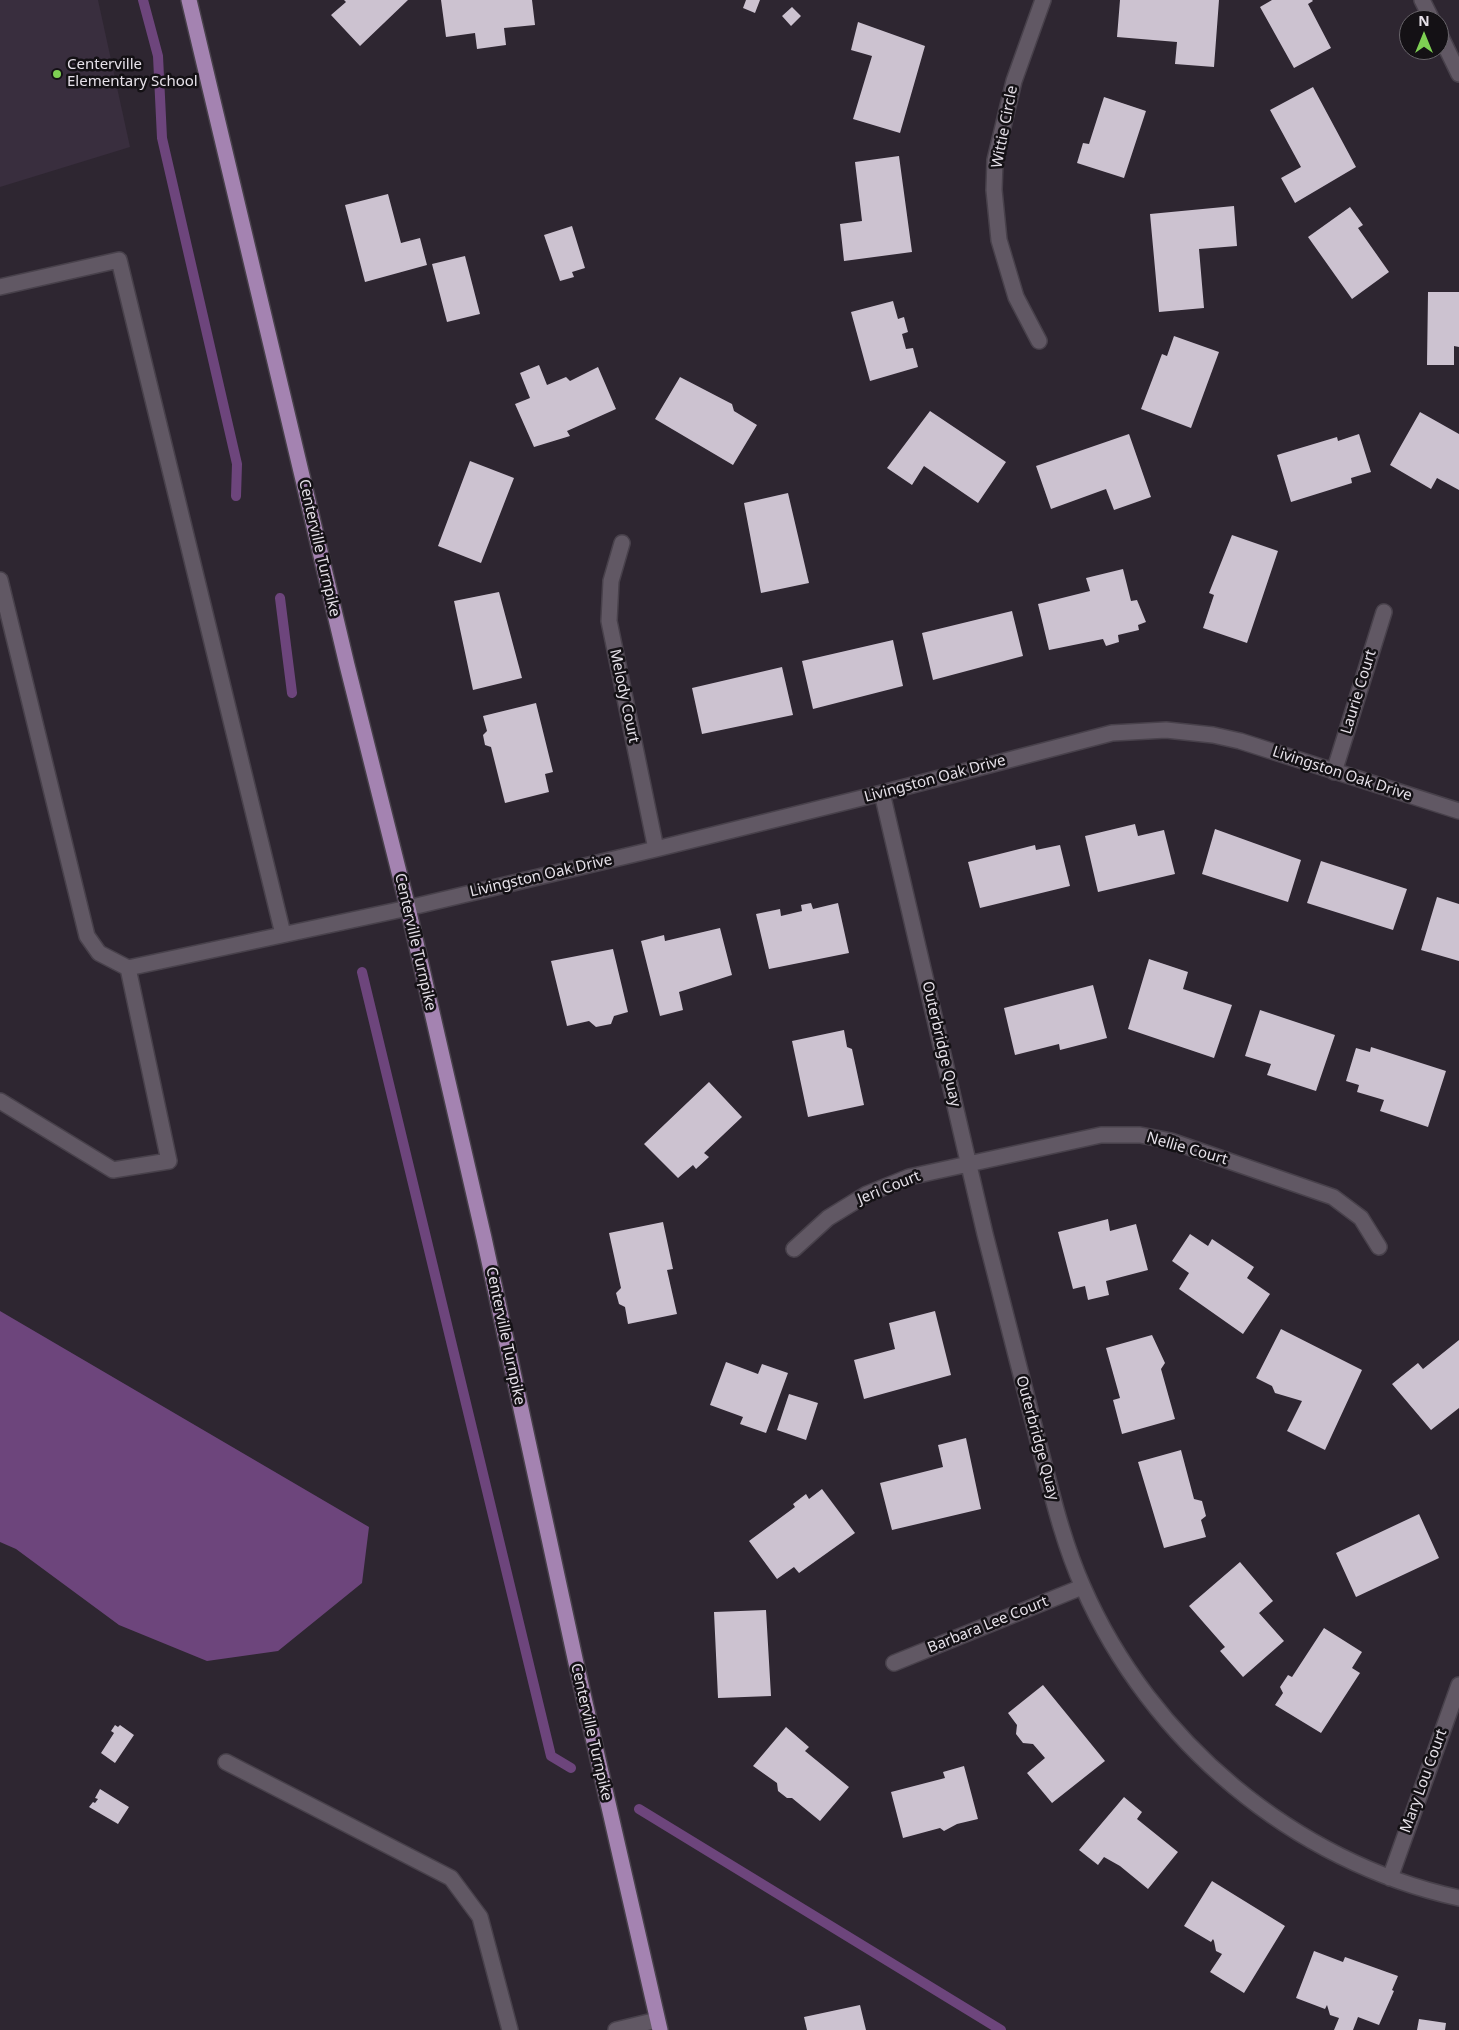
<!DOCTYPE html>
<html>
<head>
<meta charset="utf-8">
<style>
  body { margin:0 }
  #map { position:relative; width:1459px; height:2030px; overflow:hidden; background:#2e2631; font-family:"Noto Sans",sans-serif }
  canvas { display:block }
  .north { position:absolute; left:1399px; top:10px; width:50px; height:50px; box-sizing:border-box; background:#141115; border:1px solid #68646a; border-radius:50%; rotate:0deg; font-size:14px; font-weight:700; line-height:20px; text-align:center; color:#e6e1e9 }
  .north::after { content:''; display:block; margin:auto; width:18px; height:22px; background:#7ed053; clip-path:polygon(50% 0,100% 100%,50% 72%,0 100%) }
</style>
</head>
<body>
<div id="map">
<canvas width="1459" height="2030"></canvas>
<div class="north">N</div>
</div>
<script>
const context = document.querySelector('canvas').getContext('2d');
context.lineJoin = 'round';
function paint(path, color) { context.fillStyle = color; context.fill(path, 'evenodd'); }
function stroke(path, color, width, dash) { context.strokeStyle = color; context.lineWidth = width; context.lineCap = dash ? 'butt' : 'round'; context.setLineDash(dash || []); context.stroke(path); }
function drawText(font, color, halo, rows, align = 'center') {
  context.font = font + ' "Noto Sans",sans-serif'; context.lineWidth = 5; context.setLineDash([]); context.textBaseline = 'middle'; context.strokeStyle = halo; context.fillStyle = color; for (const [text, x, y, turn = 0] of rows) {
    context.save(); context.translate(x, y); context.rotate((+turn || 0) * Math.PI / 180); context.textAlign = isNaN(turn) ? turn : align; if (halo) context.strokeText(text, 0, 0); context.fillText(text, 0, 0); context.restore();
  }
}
paint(new Path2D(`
  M0,0h98l32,147 -130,40z`), '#392e3e');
paint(new Path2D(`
  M0,1311l369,216 -7,56 -84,68 -71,10 -88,-36 -103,-76 -16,-7z`), '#6d457c');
stroke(new Path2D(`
  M143,0l15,56 4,82 75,326 -1,32
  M280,598l12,95
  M362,972l189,784 20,12
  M639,1809l362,221`), '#6d457c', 10);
paint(new Path2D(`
  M344,0h64l-48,46 -29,-31 15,-13z
  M441,0h91l3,25 -31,3 2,17 -29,4 -2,-16 -29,4z
  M746,0h14l-5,13 -12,-5z
  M1120,0h99l-5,67 -39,-3 2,-22 -60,-5z
  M1272,0h40l1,1 -5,3 23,44 -37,20 -34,-61z
  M792,7l9,9 -10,10 -9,-10z
  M858,22l67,24 -25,87 -47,-14 19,-63 -21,-6z
  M1313,87l43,80 -61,36 -14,-25 20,-11 -31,-57z
  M1104,97l42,14 -22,67 -47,-15 6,-20 6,1z
  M899,156l13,96 -68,9 -4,-37 22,-3 -7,-59z
  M388,194l13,49 19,-5 7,27 -62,17 -20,-77z
  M1234,206l3,40 -38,3 5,59 -45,4 -9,-98z
  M1350,207l13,18 -5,3 31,44 -37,27 -44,-62z
  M572,226l13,42 -13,4 2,5 -14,4 -16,-46z
  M465,256l15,58 -33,8 -15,-58z
  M1428,292h31v55l-5,-1v19h-27z
  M893,301l5,18 6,-2 4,15 -6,2 4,15 7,-1 5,19 -48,14 -19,-69z
  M1174,336l45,16 -28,76 -50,-19 21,-55 5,2z
  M539,365l8,20 19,-8 4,4 28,-14 18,42 -49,22 3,5 -36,11 -19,-43 15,-6 -10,-25z
  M680,377l52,27 2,7 23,14 -24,40 -78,-46z
  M930,411l76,51 -28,41 -54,-37 -12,19 -25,-17z
  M1420,412l39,22v56l-22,-12 -6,11 -41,-24z
  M1129,434l22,63 -37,13 -8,-21 -55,20 -15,-43z
  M1359,434l12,38 -20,6 1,5 -61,19 -14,-47 60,-18 1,4z
  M470,461l44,17 -33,85 -43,-17z
  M788,493l21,90 -48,10 -17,-90z
  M1232,535l46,16 -31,92 -44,-15 11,-33 -5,-2z
  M1123,569l8,32 6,-1 9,22 -8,3 1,5 -21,5 1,7 -13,4 -3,-7 -54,11 -11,-46 52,-13 -4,-13z
  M499,592l23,86 -49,12 -19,-89z
  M1012,611l11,45 -90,24 -11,-47z
  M893,640l10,46 -90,23 -11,-48z
  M782,667l11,48 -91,19 -10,-46z
  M536,703l17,69 -8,2 4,18 -44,11 -14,-56 -6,-2 -2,-10 4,-4 -4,-15z
  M1135,824l3,12 26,-6 11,44 -77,18 -13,-56z
  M1215,829l86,31 -13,42 -86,-28z
  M1035,845l1,5 24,-5 10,41 -90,22 -12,-46z
  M1321,861l86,28 -14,41 -86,-27z
  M1437,897l22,7v57l-38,-11z
  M811,903l2,6 25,-6 11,50 -80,16 -13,-55 24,-5 1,7 21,-5 -1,-6z
  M720,928l12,47 -53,17 4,18 -23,6 -19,-75 23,-6 1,6z
  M613,949l15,63 -14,4 -3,8 -15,3 -7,-6 -22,5 -16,-65z
  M1149,959l39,13 -5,17 49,16 -18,53 -86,-29z
  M1093,985l14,53 -47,12 -1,-6 -44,11 -11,-47z
  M1260,1010l75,25 -19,56 -49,-16 4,-11 -26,-8z
  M844,1030l3,17 5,2 12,56 -56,12 -16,-76z
  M1371,1047l75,24 -18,56 -48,-16 4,-11 -27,-8 2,-7 -13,-4 10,-33 14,4z
  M709,1082l33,35 -38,36 5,4 -13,12 -3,-4 -15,13 -34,-34z
  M1108,1219l2,12 26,-7 12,46 -42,11 3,14 -21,5 -3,-14 -12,3 -15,-57z
  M663,1222l10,47 -6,1 10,44 -49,10 -3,-17 -6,-3 -3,-11 5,-5 -12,-55z
  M1190,1234l18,12 4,-7 42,28 -7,11 23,16 -27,40 -64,-45 10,-16 -17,-12z
  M935,1311l16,64 -87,24 -10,-39 41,-11 -6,-26z
  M1281,1329l81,41 -37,80 -38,-19 15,-30 -27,-8 -3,-7 -16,-8z
  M1152,1335l13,28 -4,6 14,50 -53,15 -9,-34 7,-2 -14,-50z
  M1459,1340v68l-28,22 -39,-46 26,-21 5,6z
  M726,1362l32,12 4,-10 26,9 -22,60 -26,-9 3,-7 -33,-12z
  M789,1394l29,9 -12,37 -29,-10z
  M966,1438l15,71 -89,21 -12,-47 63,-16 -5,-22z
  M1181,1450l13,49 8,2 4,15 -5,4 5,17 -42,11 -26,-86z
  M822,1489l33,44 -56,40 -5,-6 -17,12 -28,-38 46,-34 -2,-3 13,-10 3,5z
  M1419,1514l20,44 -83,39 -20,-44z
  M1240,1562l33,39 -14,12 25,28 -41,36 -23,-26 5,-4 -36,-41z
  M766,1610l5,86 -53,2 -4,-86z
  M1324,1628l38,24 -10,16 8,5 -39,60 -46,-28 8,-12 -3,-6 8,-12 4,2z
  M1043,1685l62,76 -53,42 -25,-30 18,-15 -12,-14 -10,-1 -7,-9 1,-9 -9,-12z
  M115,1725l3,2 2,-2 14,10 -19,28 -14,-10 13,-20 -3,-2z
  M786,1727l23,20 -4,4 44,36 -29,34 -28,-23h-5l-9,-7 -1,-8 -24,-17z
  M964,1766l14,53 -21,5 -13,7 -4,-3 -37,10 -12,-46 54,-14 -2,-6z
  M100,1789l29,18 -11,17 -29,-17 4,-5 2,1 3,-4 -3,-1z
  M1124,1797l18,15 -5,7 41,33 -30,37 -28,-23 -16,-9 -6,8 -19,-15z
  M1212,1881l73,45 -41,67 -34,-21 12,-18 -6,-3 -2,-10 -1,-2 -2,3 -27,-16z
  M1314,1951l29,11 2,-5 53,19 -6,14 2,1 -15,34 -21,-8 -5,13h-19l5,-12 -9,-3 -3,-10 -2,4 -29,-11z
  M860,2005l6,25h-59l-3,-13z
  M1419,2019l27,4 -1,7h-28z`), '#ccc2d0');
const minor = new Path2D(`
  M1422,0l10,20
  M1439,33l20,41
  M0,287l119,-27 164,674
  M1039,341l-23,-44 -17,-57 -5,-50 1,-30 19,-79 29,-81
  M622,543l-11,38 -2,40 47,228
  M0,580l87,356 12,17 29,15 280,-60 248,-59 226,-56 230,-60 54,-3 47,5 27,6 219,70
  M1334,772l50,-160
  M882,793c34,147 68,294 103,441 17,69 35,138 53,207 13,49 24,99 45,146 67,154 211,275 376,311
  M0,1101l113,69 56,-9 -41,-193
  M794,1249l34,-31 39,-24 42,-17 192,-42h39l31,6 162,56 28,21 18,29
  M894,1663l188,-76
  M226,1762l225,116 29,39 30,113
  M1390,1878l69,-193
  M616,2030l41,-10`);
const major = new Path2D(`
  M189,0l158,665 61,243 76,330 92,425 84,367`);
stroke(minor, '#48414b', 18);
stroke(major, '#48414b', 18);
stroke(minor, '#615864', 15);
stroke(major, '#a483b1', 15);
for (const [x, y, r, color] of [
  [57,74,5,"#7ed053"]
]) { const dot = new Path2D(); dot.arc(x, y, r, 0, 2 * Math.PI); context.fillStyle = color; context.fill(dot); stroke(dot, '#141115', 2); }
drawText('15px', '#e6e1e9', '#141115', [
  ["Centerville",67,65],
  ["Elementary School",67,82]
], 'left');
drawText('15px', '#e6e1e9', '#141115', [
  ["Wittie Circle",1005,127,-79],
  ["Centerville Turnpike",319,548,77],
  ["Laurie Court",1359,692,-73],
  ["Melody Court",624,696,78],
  ["Livingston Oak Drive",1342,774,18],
  ["Livingston Oak Drive",935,779,-15],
  ["Livingston Oak Drive",541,876,-13],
  ["Centerville Turnpike",415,942,77],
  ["Outerbridge Quay",941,1044,77],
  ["Nellie Court",1187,1149,16],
  ["Jeri Court",889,1188,-22],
  ["Centerville Turnpike",505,1336,78],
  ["Outerbridge Quay",1037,1438,75],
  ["Barbara Lee Court",988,1625,-22],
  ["Centerville Turnpike",591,1732,77],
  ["Mary Lou Court",1424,1781,-70]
]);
</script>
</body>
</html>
